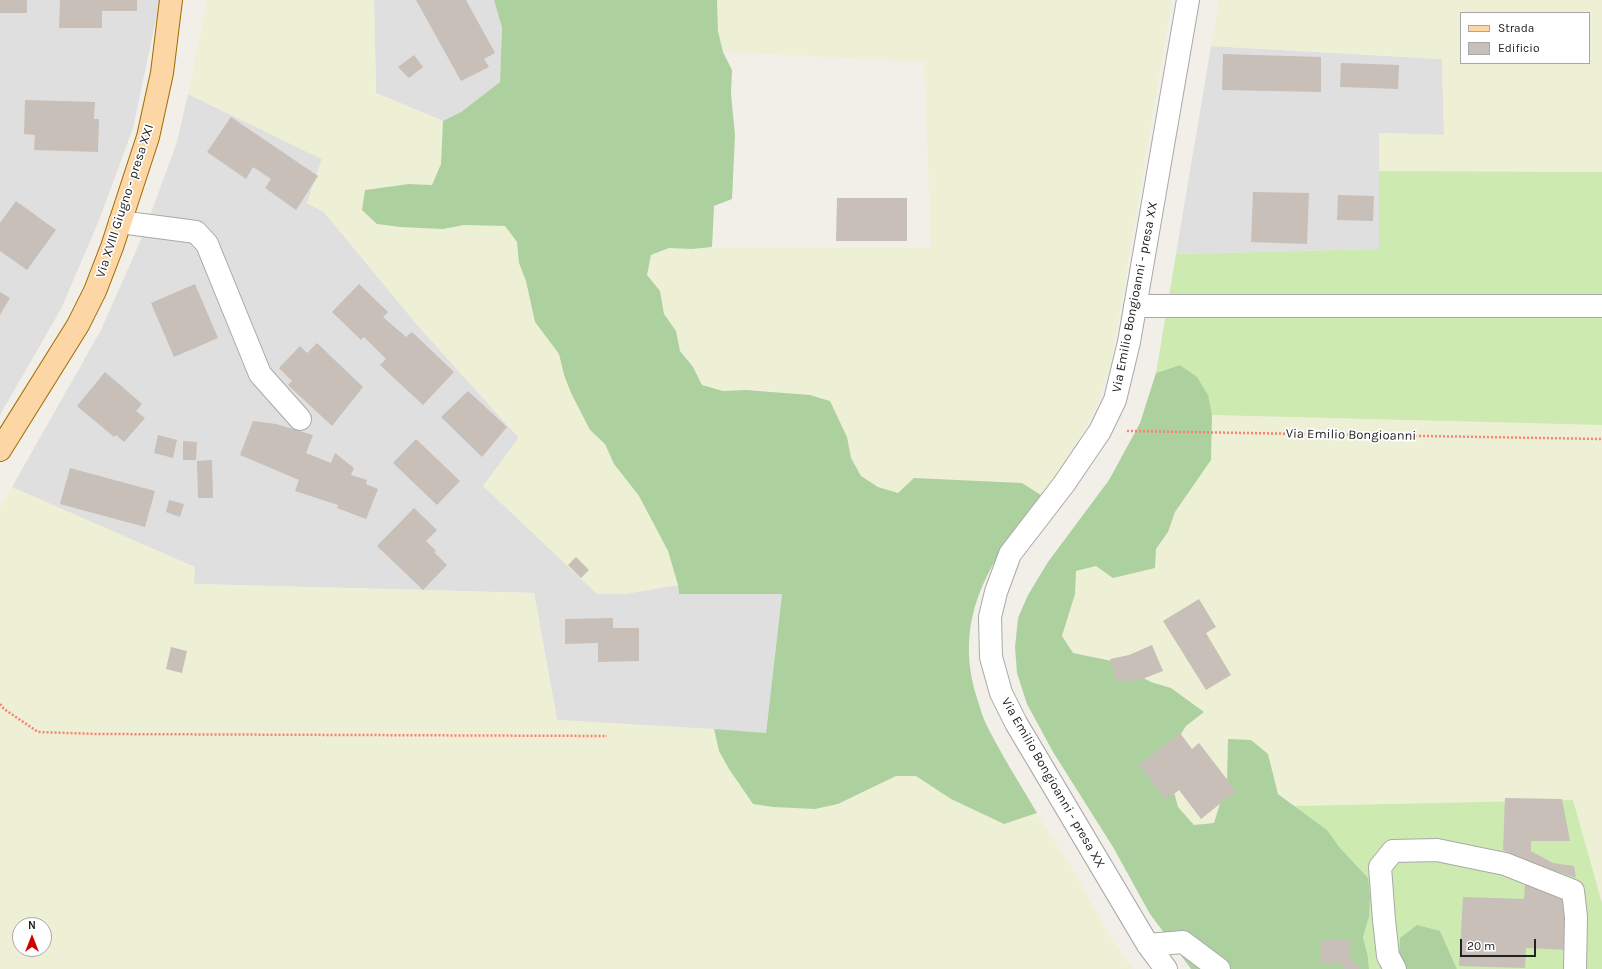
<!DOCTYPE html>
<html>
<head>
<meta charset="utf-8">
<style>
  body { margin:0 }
  #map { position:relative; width:1602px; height:969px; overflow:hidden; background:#f2efe9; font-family:Karla,sans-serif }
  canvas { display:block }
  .legend { position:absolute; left:1460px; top:12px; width:130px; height:52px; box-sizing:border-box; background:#fff; border:1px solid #a7a7a7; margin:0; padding:5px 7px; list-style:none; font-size:12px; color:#222 }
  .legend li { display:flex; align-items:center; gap:8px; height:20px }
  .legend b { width:20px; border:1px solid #a7a7a7 }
  .north { position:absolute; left:12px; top:917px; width:40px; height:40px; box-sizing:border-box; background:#fff; border:1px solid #a7a7a7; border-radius:50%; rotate:0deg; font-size:11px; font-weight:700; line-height:16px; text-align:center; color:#222 }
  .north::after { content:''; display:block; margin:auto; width:14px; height:18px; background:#d40000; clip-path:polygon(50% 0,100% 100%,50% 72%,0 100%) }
  .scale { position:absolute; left:1460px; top:939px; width:76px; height:18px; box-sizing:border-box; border:2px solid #222; border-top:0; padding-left:5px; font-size:12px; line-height:14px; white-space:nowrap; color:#222; -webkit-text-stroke:3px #fff; paint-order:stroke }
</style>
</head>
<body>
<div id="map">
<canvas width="1602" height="969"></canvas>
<ul class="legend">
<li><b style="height:5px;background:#fcd6a4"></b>Strada</li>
<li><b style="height:11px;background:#c7bfb8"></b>Edificio</li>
</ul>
<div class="north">N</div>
<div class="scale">20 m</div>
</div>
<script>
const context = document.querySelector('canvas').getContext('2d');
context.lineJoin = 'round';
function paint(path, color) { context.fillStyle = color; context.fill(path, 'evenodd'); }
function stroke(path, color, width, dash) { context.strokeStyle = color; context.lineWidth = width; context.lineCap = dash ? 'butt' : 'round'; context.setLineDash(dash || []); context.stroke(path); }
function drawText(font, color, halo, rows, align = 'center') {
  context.font = font + ' Karla,sans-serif'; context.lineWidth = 3.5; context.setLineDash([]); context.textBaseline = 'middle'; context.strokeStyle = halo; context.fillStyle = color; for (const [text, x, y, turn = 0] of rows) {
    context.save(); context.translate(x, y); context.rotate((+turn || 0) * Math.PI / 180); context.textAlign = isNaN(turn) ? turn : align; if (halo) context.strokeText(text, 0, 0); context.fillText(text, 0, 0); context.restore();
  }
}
paint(new Path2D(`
  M0,0h160l-27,128 -33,90 -39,91 -61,106z
  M374,0h120l8,28 -2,54 -39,30 -18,9 -67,-28z
  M1211,46l231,13 2,76 -65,-2v116l-203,5z
  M188,94l134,65 -15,44 17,9 95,115 100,111 105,156 54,-9 1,9 103,-1 -16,140 -209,-13 -23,-127 -340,-9 -182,-97 89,-157 42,-95 34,-93z`), '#e0dfdf');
paint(new Path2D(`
  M207,0h167l2,93 67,28 -2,43 -9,21 -23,-1 -44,6 78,39 21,-4 41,1 12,16 2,21 7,18 9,41 24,32 5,21 26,55 15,14 9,20 25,32 29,55 10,34 -54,9h-27l-114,-108 36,-49 -100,-110 -95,-115 -17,-9 15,-44 -134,-65z
  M717,0h455l-61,365 -13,39 -27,52 -30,39 -19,-12 -124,10 -20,-6 -17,-11 -10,-18 -4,-21 -17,-36 -64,-11h-20l-23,1 -21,-6 -9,-18 -13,-16 -4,-20 -12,-17 -4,-23 -13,-16 4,-20 18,-7h262l-7,-186 -201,-10 -5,-21z
  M1219,0h383v172l-223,-1v-38l65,2 -2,-76 -231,-13zM1461,13h128v50h-128z
  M1212,415l390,10v478l-29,-103 -279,6 -17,-12 -9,-40 -39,-15 -2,42 -13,42 -20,2 -16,-18 -5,-19 1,-43 12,-19 18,-14 -33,-24 -20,-6 -19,-10 -20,-11 -39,-8 -11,-17 13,-42 1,-23 20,-5 59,2 1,-19 12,-17 7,-20 36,-52z
  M12,487l183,80 -1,17 340,9 23,127 157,9 5,22 10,18 24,35 85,1 57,-29h21l35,23 53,25 33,-11 36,57 38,68 22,31h-1133v-462zM20,925h24v24h-24z`), '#eef0d5');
paint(new Path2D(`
  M1379,171l223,1v253l-390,-10c-6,-27 -9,-33 -32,-50l-24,8 20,-119 203,-5z
  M1573,800l29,103v66h-145l-17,-38 -39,38h-32l-1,-12 -5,-20 6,-20 -29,-69 -13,-18 -33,-24z`), '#cdebb0');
paint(new Path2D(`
  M494,0h223l1,31 5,21 9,18 -1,24 4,41 -3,64 -18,7 -2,41 -20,2 -23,-1 -18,7 -4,20 13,16 4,23 12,17 4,20 13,16 9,18 21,6 23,-1 64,5 20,6 17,36 4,21 10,18 17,11 20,6 16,-15 108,5 19,12c-48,63 -90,120 -64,203 3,9 5,18 9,26 15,30 34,60 51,89l-33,11 -53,-25 -35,-23h-20l-58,28 -23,5 -42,-2 -20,-3 -24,-35 -10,-18 -5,-22 52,4 16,-139h-103l-1,-9 -10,-34 -29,-55 -25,-32 -9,-20 -15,-14 -19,-37 -7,-18 -5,-21 -24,-32 -9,-41 -7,-18 -2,-21 -12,-16 -41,-1 -21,4 -43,-2 -23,-3 -15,-14 3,-20 44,-6 23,1 9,-21 2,-43 18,-9 39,-30 2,-54z
  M1180,365l17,12 11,18 4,20 -1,45 -36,52 -7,20 -12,17 -1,19 -42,10 -17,-12 -20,5 -1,23 -13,42 11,17 39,8 20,11 19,10 20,6 33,24 -18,14 -12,19 -1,43 5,19 16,18 20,-2 13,-42 1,-42 23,1 17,14 10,40 49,36 13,18 28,30 2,19 -1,20 -6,20 5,20 1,12h-178l-41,-55 -37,-67 -60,-95 -26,-48 -10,-31 -2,-26 3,-29 10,-23 20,-33 61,-82 31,-57 16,-50z
  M1417,925l23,6 17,38h-56l-2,-11 1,-20z`), '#add19e');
paint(new Path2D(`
  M0,0h27v13h-27z
  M60,0h77v11h-35v17h-43z
  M416,0h50l29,53 -11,6 5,8 -28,14z
  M1223,54l98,3v35l-99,-2z
  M414,55l9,12 -14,11 -11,-11z
  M1341,63l58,2 -1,24 -58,-2z
  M25,100l70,2 -1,17h5l-1,33 -64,-2 1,-15 -11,-1z
  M231,117l87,59 -22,34 -31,-22 6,-9 -18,-12 -7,12 -39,-27z
  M1253,192l56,1 -2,51 -56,-2z
  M1338,195l36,1 -1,25 -36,-1z
  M837,198h70v43h-71z
  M16,201l40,29 -29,40 -27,-19v-28z
  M195,284l23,54 -44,19 -23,-54z
  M359,284l29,28 -5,5 23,20 6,-5 42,40 -31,33 -43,-40 6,-6 -22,-22 -3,3 -29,-28z
  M0,292l10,6 -10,17z
  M317,343l46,44 -31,39 -44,-41 4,-4 -13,-13 21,-22 7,7z
  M105,372l37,32 -6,7 9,7 -21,24 -8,-7 -2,2 -37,-31z
  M468,391l39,36 -25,30 -41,-40z
  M253,421l23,3 37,11 -7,18 25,10 4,-10 19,15 -3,7 16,5 -1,4 12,5 -12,30 -29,-11 1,-3 -43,-14 4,-11 -59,-25z
  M158,435l19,5 -4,18 -19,-5z
  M416,439l44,42 -23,24 -44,-42z
  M183,441l14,1 -1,18h-13z
  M212,460l1,38h-15l-1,-37z
  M70,468l85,23 -10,36 -85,-23z
  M169,500l15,4 -4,13 -14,-5z
  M414,508l23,22 -11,11 10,10 -2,1 13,13 -24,25 -46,-44z
  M576,557l13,13 -8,8 -13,-13z
  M1199,599l17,28 -10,6 25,42 -25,15 -43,-69z
  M613,618v10h26v33l-41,1v-19l-33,1v-25z
  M1152,645l11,26 -23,9 -23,2 -7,-23 19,-4z
  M171,647l16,4 -5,22 -16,-4z
  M1180,733l12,16 7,-6 37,48 -35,28 -22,-29 -13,10 -27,-35z
  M1505,798l57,1 8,42h-39v10l22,12 21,3 2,12 -45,-15 -28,-13z
  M1525,883l45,14 -1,53 -43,-2 -1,20 -66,-2 4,-69 61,2z
  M1349,939l2,21 10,9h-15l-7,-7 -18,2 -1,-23z`), '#c7bfb8');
const minor = new Path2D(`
  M120,222l76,10 11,12 53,130 40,45
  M1135,306h467
  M1148,945l35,-3 36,27
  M1166,969l-18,-24 -132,-222 -15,-30 -10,-36 -1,-40 6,-25 14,-38 54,-70 36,-53 15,-31 14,-58 59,-342
  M1395,969l-7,-13 -4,-36 -4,-53 13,-16 44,-1 68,14 68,27 3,26 -1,52`);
const major = new Path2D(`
  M0,450l78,-125 17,-34 17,-44 36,-110 14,-64 9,-73`);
stroke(minor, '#a9a9a9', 24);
stroke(major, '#a06b00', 24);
stroke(new Path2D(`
  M1127,431l475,8
  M0,704l4,5 34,23 60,2 509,2`), '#fa8072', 2.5, [2, 2]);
stroke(minor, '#fff', 22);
stroke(major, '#fcd6a4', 22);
drawText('13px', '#222', '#fff', [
  ["Via XVIII Giugno - presa XXI",125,201,-72],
  ["Via Emilio Bongioanni - presa XX",1135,297,-79],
  ["Via Emilio Bongioanni",1351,435,1],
  ["Via Emilio Bongioanni - presa XX",1053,783,60]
]);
</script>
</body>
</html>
